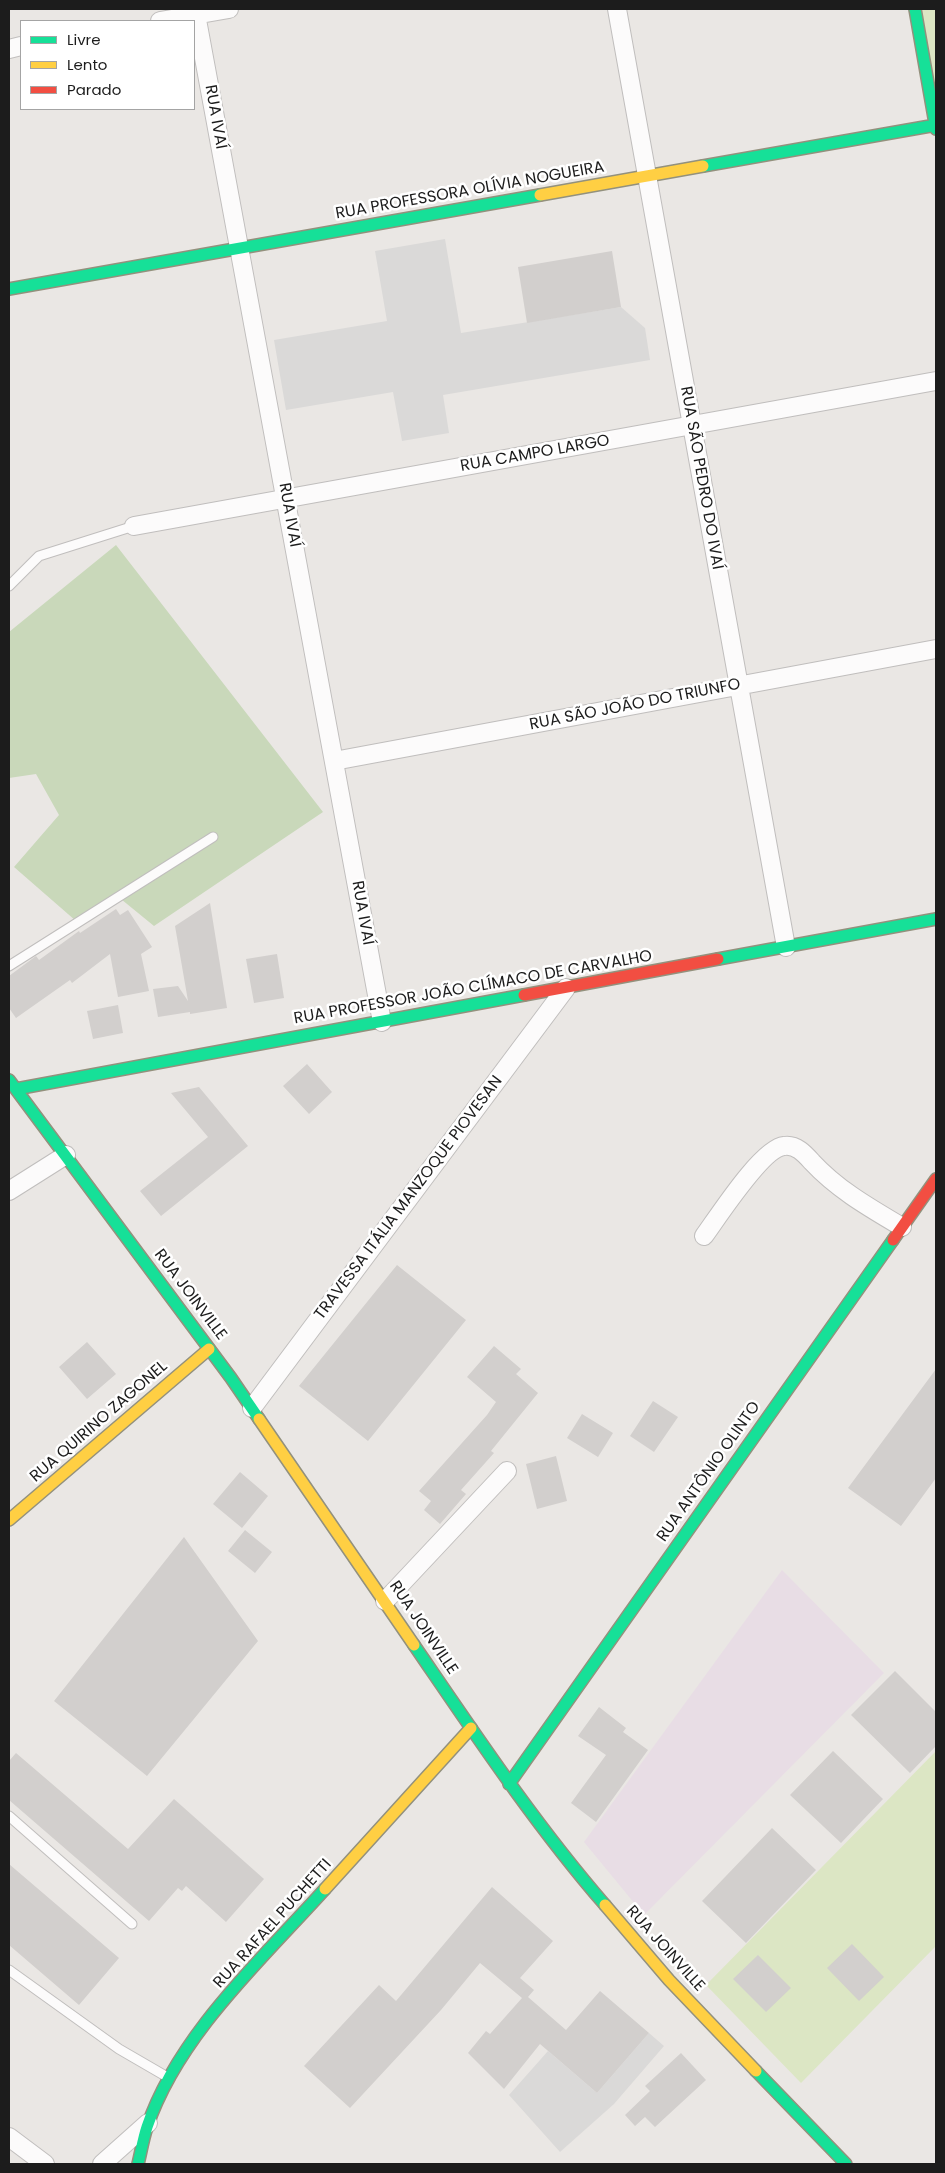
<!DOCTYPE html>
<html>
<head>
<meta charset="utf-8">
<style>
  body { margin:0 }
  #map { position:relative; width:945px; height:2173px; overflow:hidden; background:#eae7e4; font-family:Poppins,sans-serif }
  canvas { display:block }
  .frame { position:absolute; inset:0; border:10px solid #1c1c1c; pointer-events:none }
  .legend { position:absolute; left:20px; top:20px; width:175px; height:90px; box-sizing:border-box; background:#fff; border:1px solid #a4a4a4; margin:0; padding:6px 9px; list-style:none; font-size:15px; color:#1c1c1c }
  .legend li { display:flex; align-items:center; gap:10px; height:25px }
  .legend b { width:25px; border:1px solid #a4a4a4 }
</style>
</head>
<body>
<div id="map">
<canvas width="945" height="2173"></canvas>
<div class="frame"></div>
<ul class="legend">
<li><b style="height:6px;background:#16e098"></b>Livre</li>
<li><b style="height:6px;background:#ffcf43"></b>Lento</li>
<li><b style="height:6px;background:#f24e42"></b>Parado</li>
</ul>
</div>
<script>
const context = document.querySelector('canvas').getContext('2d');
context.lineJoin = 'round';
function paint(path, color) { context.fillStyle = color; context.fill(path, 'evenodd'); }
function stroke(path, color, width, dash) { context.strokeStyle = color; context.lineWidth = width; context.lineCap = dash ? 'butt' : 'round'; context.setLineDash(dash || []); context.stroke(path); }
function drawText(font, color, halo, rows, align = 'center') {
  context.font = font + ' Poppins,sans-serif'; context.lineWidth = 5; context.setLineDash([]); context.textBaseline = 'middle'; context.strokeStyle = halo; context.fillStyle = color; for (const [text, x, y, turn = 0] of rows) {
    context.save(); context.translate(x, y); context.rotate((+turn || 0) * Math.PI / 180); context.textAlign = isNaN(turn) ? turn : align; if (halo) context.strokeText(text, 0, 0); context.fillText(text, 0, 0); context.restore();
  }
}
paint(new Path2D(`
  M782,1570l102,103 -240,242 -60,-73z`), '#e8dde5');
paint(new Path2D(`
  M920,9h16v92z
  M936,1751v195l-135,137 -95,-98z`), '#dce6c4');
paint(new Path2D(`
  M116,545l207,267 -169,114 -38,-31 -40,26 -62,-54 45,-52 -23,-41 -27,4v-146z`), '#c9d8ba');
paint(new Path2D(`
  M445,239l16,94 160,-26 24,21 5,32 -207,35 6,38 -47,8 -9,-49 -107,18 -12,-70 113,-19 -12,-70z
  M649,2033l15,13 -50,58 -54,48 -51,-57 39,-44 49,42z`), '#dad9d8');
paint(new Path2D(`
  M612,251l9,56 -94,16 -9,-56z
  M210,903l17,105 -37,6v-2l-32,5 -5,-28 25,-3 10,15 -13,-75z
  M116,909l4,6 8,-5 24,37 -11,7 8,37 -31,6 -8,-43 -38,29 -2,-3 -54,38 -7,-10v-32l27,-20 3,4 40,-29 1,2z
  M277,954l7,44 -30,5 -8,-44z
  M118,1005l5,28 -30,6 -6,-28z
  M307,1064l25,28 -23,22 -26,-28z
  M199,1087l49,59 -87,70 -21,-25 68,-54 -37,-44z
  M397,1265l69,55 -98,121 -69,-55z
  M87,1342l29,32 -29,25 -28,-32z
  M494,1346l27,23 -5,5 22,19 -47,58 3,2 -33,37 5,4 -26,30 -16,-14 7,-9 -12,-10 68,-76 9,-13 -29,-25z
  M936,1369v109l-35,48 -53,-38z
  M653,1401l25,16 -24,35 -24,-16z
  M582,1414l31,19 -15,24 -31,-19z
  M556,1456l11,45 -30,8 -11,-45z
  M240,1472l28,24 -26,32 -29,-24z
  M245,1530l27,22 -17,21 -27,-22z
  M184,1537l74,104 -111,135 -93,-75z
  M895,1671l41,41v34l-26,27 -59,-58z
  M599,1707l27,21 -3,4 25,18 -52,72 -25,-19 35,-48 -28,-19z
  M833,1751l50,48 -42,44 -51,-48z
  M16,1753l112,96 46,-50 90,80 -38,43 -40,-36 -4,5 -4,-3 -29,33 -140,-121v-39z
  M772,1828l44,42 -70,73 -44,-42z
  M9,1864l110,94 -40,47 -70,-60z
  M492,1887l61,54 -33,37 14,12 -6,7 38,33 34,-39 49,42 -52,60 -57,-49 -36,45 -36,-36 18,-22 4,3 32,-36 -42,-35 -39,47 -91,98 -46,-42 75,-81 17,16z
  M852,1944l32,33 -25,24 -32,-33z
  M758,1955l33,33 -25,24 -33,-33z
  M681,2053l25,27 -51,47 -10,-10 -10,9 -10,-11 25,-24 -5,-5z`), '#d2cfcd');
const lane = new Path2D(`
  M9,586l30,-30 95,-30
  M9,966l204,-129
  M9,1816l123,108
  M9,1970l110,79 50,29`);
const street = new Path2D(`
  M195,9l187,1013
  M617,9l169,938
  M160,21l69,-12
  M9,49l12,-3
  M134,526l802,-145
  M334,761l602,-112
  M9,1191l57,-36
  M704,1236c14,-19 58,-88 80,-90 12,-2 21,8 28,16 26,28 58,46 90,65
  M252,1408l314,-420
  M385,1601l122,-130
  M9,2137l36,27
  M102,2164l46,-41`);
const fast = new Path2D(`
  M915,9l21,120
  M703,166l233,-41
  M9,289l531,-94
  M718,959l218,-40
  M9,1080l222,298 28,41
  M16,1089l508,-94
  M414,1645c61,89 120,178 191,260
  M509,1784l384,-544
  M756,2071l90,93
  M138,2164c3,-12 5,-25 9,-37 31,-92 115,-168 178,-238`);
const slow = new Path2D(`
  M540,195l163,-29
  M259,1419l155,226
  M9,1520l200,-171
  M325,1889l146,-161
  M605,1905l64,75 87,91`);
const jam = new Path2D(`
  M524,995l194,-36
  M893,1240l43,-61`);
stroke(lane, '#c0bebd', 11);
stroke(street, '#c0bebd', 20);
stroke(fast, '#93917d', 14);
stroke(slow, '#93917d', 14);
stroke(jam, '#93917d', 14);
stroke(lane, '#fcfbfb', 9);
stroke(street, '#fcfbfb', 18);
stroke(fast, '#16e098', 11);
stroke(slow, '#ffcf43', 11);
stroke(jam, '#f24e42', 11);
drawText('16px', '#1c1c1c', '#fff', [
  ["RUA IVAÍ",215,117,80],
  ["RUA PROFESSORA OLÍVIA NOGUEIRA",470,191,-10],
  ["RUA CAMPO LARGO",535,454,-10],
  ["RUA SÃO PEDRO DO IVAÍ",701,478,80],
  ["RUA IVAÍ",289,515,80],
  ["RUA SÃO JOÃO DO TRIUNFO",635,705,-11],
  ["RUA IVAÍ",362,913,80],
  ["RUA PROFESSOR JOÃO CLÍMACO DE CARVALHO",473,988,-10],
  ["TRAVESSA ITÁLIA MANZOQUE PIOVESAN",409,1198,-53],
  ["RUA JOINVILLE",190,1295,53],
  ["RUA QUIRINO ZAGONEL",99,1422,-41],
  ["RUA ANTÔNIO OLINTO",709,1472,-55],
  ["RUA JOINVILLE",423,1628,56],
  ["RUA RAFAEL PUCHETTI",273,1924,-48],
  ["RUA JOINVILLE",665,1949,48]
]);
</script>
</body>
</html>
